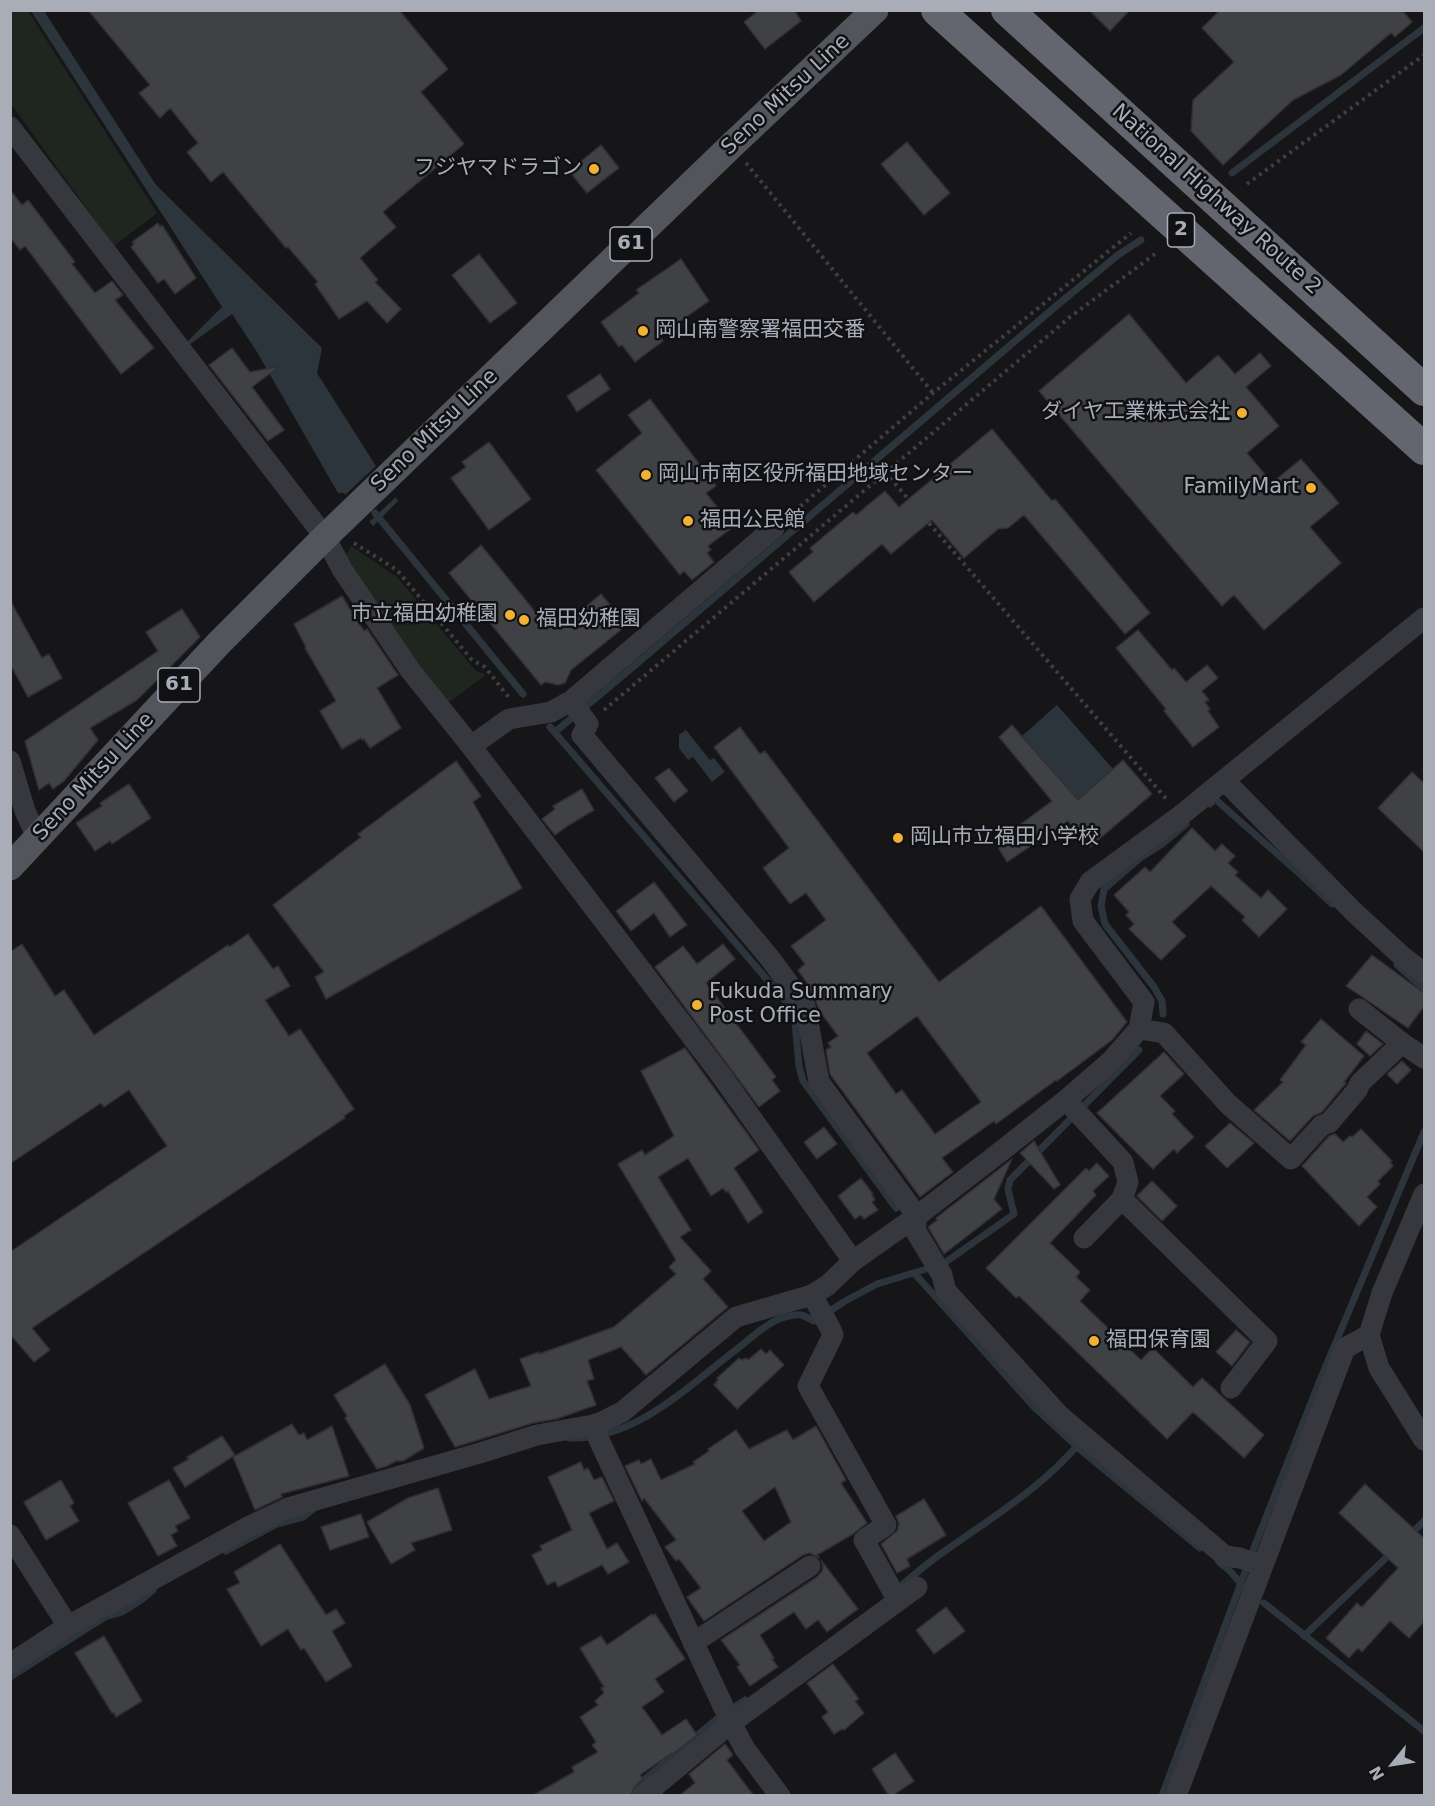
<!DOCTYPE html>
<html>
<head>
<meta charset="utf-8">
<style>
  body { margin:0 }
  #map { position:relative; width:1435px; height:1806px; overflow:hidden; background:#161618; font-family:"DejaVu Sans",sans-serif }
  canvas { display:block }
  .frame { position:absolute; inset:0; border:12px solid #a8adb8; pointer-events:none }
  .north { position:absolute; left:1363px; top:1734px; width:60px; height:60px; -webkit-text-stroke:4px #111113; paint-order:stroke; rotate:240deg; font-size:16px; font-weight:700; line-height:24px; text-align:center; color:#a8adb8 }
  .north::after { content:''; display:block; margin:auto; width:21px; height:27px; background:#a8adb8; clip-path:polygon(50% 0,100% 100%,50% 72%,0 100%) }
</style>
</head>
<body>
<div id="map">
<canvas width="1435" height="1806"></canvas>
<div class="frame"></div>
<div class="north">N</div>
</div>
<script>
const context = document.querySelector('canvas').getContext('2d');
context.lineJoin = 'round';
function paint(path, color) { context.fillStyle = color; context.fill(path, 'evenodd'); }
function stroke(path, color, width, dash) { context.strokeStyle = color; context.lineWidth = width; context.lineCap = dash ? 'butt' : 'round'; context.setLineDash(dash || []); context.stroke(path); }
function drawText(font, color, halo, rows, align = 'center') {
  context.font = font + ' "DejaVu Sans","Noto Sans JP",sans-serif'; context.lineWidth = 5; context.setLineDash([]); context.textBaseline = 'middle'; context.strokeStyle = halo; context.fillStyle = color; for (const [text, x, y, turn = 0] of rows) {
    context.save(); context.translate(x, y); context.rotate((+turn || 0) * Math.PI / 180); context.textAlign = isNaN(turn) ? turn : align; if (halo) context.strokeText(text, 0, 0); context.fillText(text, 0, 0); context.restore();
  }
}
paint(new Path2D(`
  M10,11h18l129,202 -43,33 -103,-142z
  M351,546l46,31 79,94 10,4 -37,27 -36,-42 -67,-105z`), '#1e261f');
paint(new Path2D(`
  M31,11h13l112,174 166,163 -5,25 81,128 -25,25 -29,-33h-6l-81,-141 -25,-38 -43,31 -2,-3 35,-35z
  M1057,705l56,64 -35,31 -56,-64z
  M686,730l24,30 4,-2 11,14 -13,10 -19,-25 -5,3 -9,-12v-13z`), '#2c353c');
paint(new Path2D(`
  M378,464l20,31 -31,29 -23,-28z`), '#161618');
stroke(new Path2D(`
  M1232,173l192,-145
  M375,513l148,181
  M550,727l244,284 5,55 4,15 93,127
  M555,732l72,-60 428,-365 63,-52 23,-15
  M1210,804l5,-5 86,76 31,29
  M1397,965l27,24
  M1163,1014l-1,-13 -8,-14 -49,-63 -4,-18 3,-17 36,-31 22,-14 24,-20
  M915,1274l119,133 49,45 117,96
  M569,1438c66,3 119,-52 168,-89 13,-10 27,-24 42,-30 5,-2 17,-5 22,-4 4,1 9,4 13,6l33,-21 30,-16 66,-20 71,-50 -6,-25 2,-9 129,-130
  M1410,1535l14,-14
  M226,1551l51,-27 26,-7 10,-8
  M1219,1562l11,9 13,15
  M895,1591c15,-13 31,-27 47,-38 46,-33 98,-64 135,-107
  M1264,1603l160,128
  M1304,1636l87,-83
  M10,1677l95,-60 17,-5 19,-12 12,-10
  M627,1794l90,-75 28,-19
  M1162,1796l90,-243 68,-173 104,-248`), '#2c353c', 7);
const building = new Path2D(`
  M88,10h311l49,59 -27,23 43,52 -81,68 13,15 -36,31 18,22 -3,2 26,27 -14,14 -20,-22 -28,18 -24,-35 3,-2 -30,-35 -2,1 -63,-76 -12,10 -24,-30 11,-9 -28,-35 -10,10 -21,-25 11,-8z
  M759,10h35l7,11 -36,28 -21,-27z
  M1089,10h41l-20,21z
  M1220,10h182l10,12 -17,15 -4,-4 -50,42 -48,25 -70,65 -32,-34 2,-31 41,-38 -32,-34z
  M907,142l43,51 -26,22 -43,-51z
  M601,145l18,23 -32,25 -18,-22z
  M10,190l12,15 6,-5 47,62 -3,2 23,29 17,-12 11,14 -8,5 39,48 -33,26 -96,-128 -5,4 -10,-13z
  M158,223l2,4 2,-2 34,53 -21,16 -11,-15 -6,4 -27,-36 3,-3 -2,-2z
  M479,254l38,49 -27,20 -38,-48z
  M681,259l28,42 -50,35 4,5 -28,21 -13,-17 -3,2 -18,-25 38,-29 -3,-3z
  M1129,314l57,69 32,-28 17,19 25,-21 11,13 -25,21 33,39 -32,27 25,30 29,-24 38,44 -29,24 31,36 -77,67 -30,-35 -12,11 -183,-215z
  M232,348l18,24 30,-6 -28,21 32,43 -16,11 -59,-76z
  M600,374l10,15 -33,23 -10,-16z
  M650,399l66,87 -10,7 27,34 -25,19 3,4 -4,3 7,9 -22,18 -8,-9 -4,4 -84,-105 46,-37 -14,-18z
  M992,429l60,72 3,-2 95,114 -25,21 -101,-119 -16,13 -10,1 -34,29 -32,-38 -41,34 -9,-10 -68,58 -25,-30 24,-20 -3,-4 43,-36 3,3 29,-24 14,16z
  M489,442l42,57 -42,31 -38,-52 15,-11 -4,-5z
  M481,545l56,69 12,-3h5l11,13 36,-30 26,31 -56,45 -6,13 -7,2 -13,-3 -4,3 -92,-112z
  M342,596l22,35 3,-2 31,46 -21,13 24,40 -31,20 -6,-9 -2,1 -1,-2 -19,11 -22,-38 16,-10 -31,-53 1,-1 -12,-23z
  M10,600l32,58 7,-4 13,24 -34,19 -18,-33z
  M182,609l18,28 -63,63 -47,28 8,12 -34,41 -11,8 -4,-6 -10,7 -14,-49 133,-90 -12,-19z
  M1138,630l34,40 2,-2 12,14 21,-17 11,13 -16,13 7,9 -4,2 5,7 -2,2 11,16 -26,20 -29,-36 2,-2 -50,-61z
  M1012,725l66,75 45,-40 29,34 -62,53 -22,-26 -61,41 -14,-23 14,-10 3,3 42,-31 -53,-64z
  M740,727l20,27 5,-3 174,231 102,-76 86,116 -15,18 -55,41 -1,-1 -60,44 -2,-3 -52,37 11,14 -33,25 -90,-123 -4,-24 5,-3 -3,-4 10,-7 -19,-26 -4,-12 -10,-13 2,-2 -9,-13 7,-6 -14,-18 35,-26 -20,-27 -16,11 -27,-36 26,-20 -75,-101zM917,1016l64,86 -46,32 -33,-44 -6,4 -29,-41z
  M456,761l25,35 -8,6 49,86 -196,111 -11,-22 9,-5 -51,-67 88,-68 -3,-3z
  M669,768l19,23 -14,11 -19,-24z
  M1412,772l13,12v69l-47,-45z
  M129,784l22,34 -39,26 -2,-3 -15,10 -19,-28 26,-17 -2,-3z
  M582,789l12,21 -25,15 -14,10 -13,-16 13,-10 -2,-3z
  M1192,828l23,23 7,-7 13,12 -7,7 10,9 -3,3 26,23 7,-8 19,19 -28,28 -17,-17 3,-3 -34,-31 -39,36 14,14 -25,24 -32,-31 5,-5 -8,-9 3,-3 -15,-17 31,-28 5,5z
  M654,882l33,43 -17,12 -16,-24 -23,18 -15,-20z
  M248,934l25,35 5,-3 12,20 -25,14 24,36 11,-7 54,80 -10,7 1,2 -313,210 18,22 -16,12 -24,-28v-82l157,-106 -38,-56 -25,17 -3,-4 -90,60 -1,-211 12,-8 33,52 9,-6 30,45 134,-90 1,2z
  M723,944l12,15 -29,24 70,94 -4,3 8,11 -21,16 -104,-140 28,-21 14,18z
  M1372,955l53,39v11l-17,23 -62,-42z
  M1321,1019l43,37 -20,26 2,1 -24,29 -9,4 -23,25 -36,-31 29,-28 -3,-2 26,-35 -5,-3z
  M1366,1031l17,13 -13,12 -13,-12z
  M685,1048l74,102 -25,18 29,44 -15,11 -20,-32 -2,1 -3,-4 -12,8 -23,-38 -30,19 33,53 -11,7 31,34 -8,8 25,28 -82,68 -25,-28 -33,13 6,19 -7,2 9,24 -40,14 -23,4 -78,24 -30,-52 50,-26 14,30 42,-13 -11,-27 19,-7v2l75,-27 62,-53 -7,-7 7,-7 -58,-96 24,-14 3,5 29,-19 -33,-65z
  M1164,1052l20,22 -24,22 15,15 -3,3 22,23 -17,16 -3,-4 -21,20 -56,-56z
  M1402,1061l9,9 -14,14 -10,-10z
  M1230,1123l24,20 -27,25 -22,-22z
  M824,1127l13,17 -20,15 -13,-17z
  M1361,1129l31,32 -2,1 3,4 -15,15 2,3 -13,13 10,10 -18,19 -57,-60 27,-30 6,-2 8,8 7,-6 2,1z
  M1034,1141l26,44 -6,4 -34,-36z
  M1012,1159l-18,40 8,10 -58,45 -16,-27 9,-7 -1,-2z
  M1097,1163l12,13 -16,15 3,4 -46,48 30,29 -4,5 14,13 -10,11 61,59 12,-12 40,39 9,-9 62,57 -20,23 -51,-46 -26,27 -148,-143 -3,2 -30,-30 100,-100 3,3z
  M861,1178l12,16 -1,1 3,5 -3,2 6,8 -14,9 -3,-4 -6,4 -17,-23z
  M1152,1181l25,25 -15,15 -25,-25z
  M1236,1330l14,12 -18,24 -16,-14z
  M761,1349l5,5 4,-4 14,15 -47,44 -23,-24 4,-5 -1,-2 22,-20 3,2 4,-2 2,2z
  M385,1364l25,41 14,43 -21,13h-7l-9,5 -10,3 -32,-51 2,-2 -13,-21z
  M292,1424l7,11 5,-2 3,7 25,-14 17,50 -68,18 1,3 -27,13 -22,-53z
  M816,1426l30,54 -5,3 26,40 -14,11 -36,21 2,3 -9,-5 -7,2 -99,66 -17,-24 14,-9 -22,-29 -3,2 -11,-14 11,-7 -32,-42 -2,3 -17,-35 14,-6 2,4 10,-5 10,21 34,-16 -2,-2 16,-11 -1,-2 28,-19 13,19 38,-19 6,10zM775,1487l16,35 -27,19 -22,-30z
  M222,1436l13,19 -50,32 -12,-19 16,-9 -2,-2z
  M581,1462l3,8 4,-2 6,12 8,-3 12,24 -25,12 18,36 10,-6 12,19 -21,12 -6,-9 -44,22 -3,-6 -8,4 -15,-30 10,-5 -2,-4 32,-16 -24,-53z
  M61,1480l13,23 -4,3 9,15 -33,19 -22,-38z
  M169,1480l21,38 -15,8 3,5 -7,4 6,11 -19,10 -30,-53z
  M1365,1484l60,55v82l-16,17 -19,-17 -28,31 -4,-4 -9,10 -23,-20 31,-35 5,4 36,-39 -59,-55z
  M438,1488l14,42 -41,13 4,7 -24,14 -24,-42 41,-24z
  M924,1499l22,36 -39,24 3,7 -13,7 -16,-29 16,-13 2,-7 -3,-8z
  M361,1514l8,23 -39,13 -9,-23z
  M280,1544l46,71 10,-6 9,14 -13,8 20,35 -26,16 -22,-34 -3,2 -13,-21 -27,17 -34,-57 13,-6 -6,-11z
  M821,1560l37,49 -31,23 -9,-12 -12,9 -12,-17 -34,23 14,23 -2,1 6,8 -28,19 -13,-19 3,-2 -19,-25 96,-63 5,-6 1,-5z
  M946,1607l19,24 -31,23 -18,-24z
  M652,1614l1,2 2,-2 30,45 -30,20 9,13 -22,15 20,28 24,-16 11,16 -24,19 -1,-1 -32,22 3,4 -9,8 -3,9h-99l42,-24 -2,-5 26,-15 -6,-7 4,-3 -16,-25 18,-12 -3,-4 9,-8 -3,-5 3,-1 -24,-39 21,-12 6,9z
  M104,1636l38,65 -26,16 -2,-4h-2l-37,-60z
  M833,1664l26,35 -4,2 9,12 -20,17 -2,-1 -8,5 -12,-17 6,-5 -21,-29z
  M725,1744l8,11 -6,5 27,36h-75l16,-13 -6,-9z
  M895,1753l19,28 -22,15h-3l-17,-27z`);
paint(building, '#404145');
stroke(building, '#303034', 1.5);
stroke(new Path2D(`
  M746,163l187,230
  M1247,184l177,-129
  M885,472l283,329
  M789,516l144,-123 198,-160
  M354,543l43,27 75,90 13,7 25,32
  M604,710l466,-393 85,-63`), '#3d3f44', 4, [3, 4.5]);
stroke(new Path2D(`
  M10,127l315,410 17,32 68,101 61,76 250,329 132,186
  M571,701l17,23 -6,11 187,222 36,49 14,76 98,134 -2,14 27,45 4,16 114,125 165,140 15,2 22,8
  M471,746l38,-27 42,-7 20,-11 203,-173
  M10,761l15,50 12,26
  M1224,780l131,133 49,45 20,15
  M1359,1009l43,34 22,15
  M1139,1029l25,4 64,71 63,55 31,-34 7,-2 28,-33 3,-7 42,-40
  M1066,1100l57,62 5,20 -6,17 145,142 -36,47
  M1424,1194l-42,99 -13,42 10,33 45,72
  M1084,1238l38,-39
  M812,1295l18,33 3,7 -25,51 78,139 -22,15 34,61
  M593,1425l7,17 131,281 14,26 35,47
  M10,1535l58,91
  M693,1643l117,-77
  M10,1664l58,-38 180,-99 40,-19 192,-55 57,-18 56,-10 11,-4 18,-9 114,-95 76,-22 16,-10 25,-24 64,-45 78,-60 71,-56 45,-39 28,-32 5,-27 -61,-81 -3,-22 10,-17 90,-66 244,-198
  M643,1796l88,-73 186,-136
  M1176,1796l169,-448 24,-13`), '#37383d', 21);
stroke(new Path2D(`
  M10,867l209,-224 106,-106 406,-391 144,-136`), '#53555c', 27);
stroke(new Path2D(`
  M937,10l487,439
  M1007,10l417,380`), '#63666e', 32);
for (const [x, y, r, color] of [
  [594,169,6,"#f2b134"],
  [643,331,6,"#f2b134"],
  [1242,413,6,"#f2b134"],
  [646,475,6,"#f2b134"],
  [1311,488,6,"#f2b134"],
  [688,521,6,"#f2b134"],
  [510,615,6,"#f2b134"],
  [524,620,6,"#f2b134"],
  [898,838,6,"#f2b134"],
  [697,1005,6,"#f2b134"],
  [1094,1341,6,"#f2b134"]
]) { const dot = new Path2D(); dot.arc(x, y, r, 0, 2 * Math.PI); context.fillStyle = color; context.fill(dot); stroke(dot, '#111113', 2); }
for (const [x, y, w] of [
  [1181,230,27],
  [631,244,42],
  [179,685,42]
]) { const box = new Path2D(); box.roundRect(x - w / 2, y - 17, w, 34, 4.5); context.fillStyle = '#111113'; context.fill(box); stroke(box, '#a8adb8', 1.5); }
drawText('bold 20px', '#a8adb8', null, [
  ["2",1181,230],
  ["61",631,244],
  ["61",179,685]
]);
drawText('21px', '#a8adb8', '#111113', [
  ["Seno Mitsu Line",786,95,-43],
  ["National Highway Route 2",1216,200,42],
  ["Seno Mitsu Line",435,431,-44],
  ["Seno Mitsu Line",94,777,-47]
]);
drawText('21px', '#a8adb8', '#111113', [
  ["フジヤマドラゴン",582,169,"right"],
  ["岡山南警察署福田交番",655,331],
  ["ダイヤ工業株式会社",1230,413,"right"],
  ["岡山市南区役所福田地域センター",658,475],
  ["FamilyMart",1299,488,"right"],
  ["福田公民館",700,521],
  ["市立福田幼稚園",498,615,"right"],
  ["福田幼稚園",536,620],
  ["岡山市立福田小学校",910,838],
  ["Fukuda Summary",709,993],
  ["Post Office",709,1017],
  ["福田保育園",1106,1341]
], 'left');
</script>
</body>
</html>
